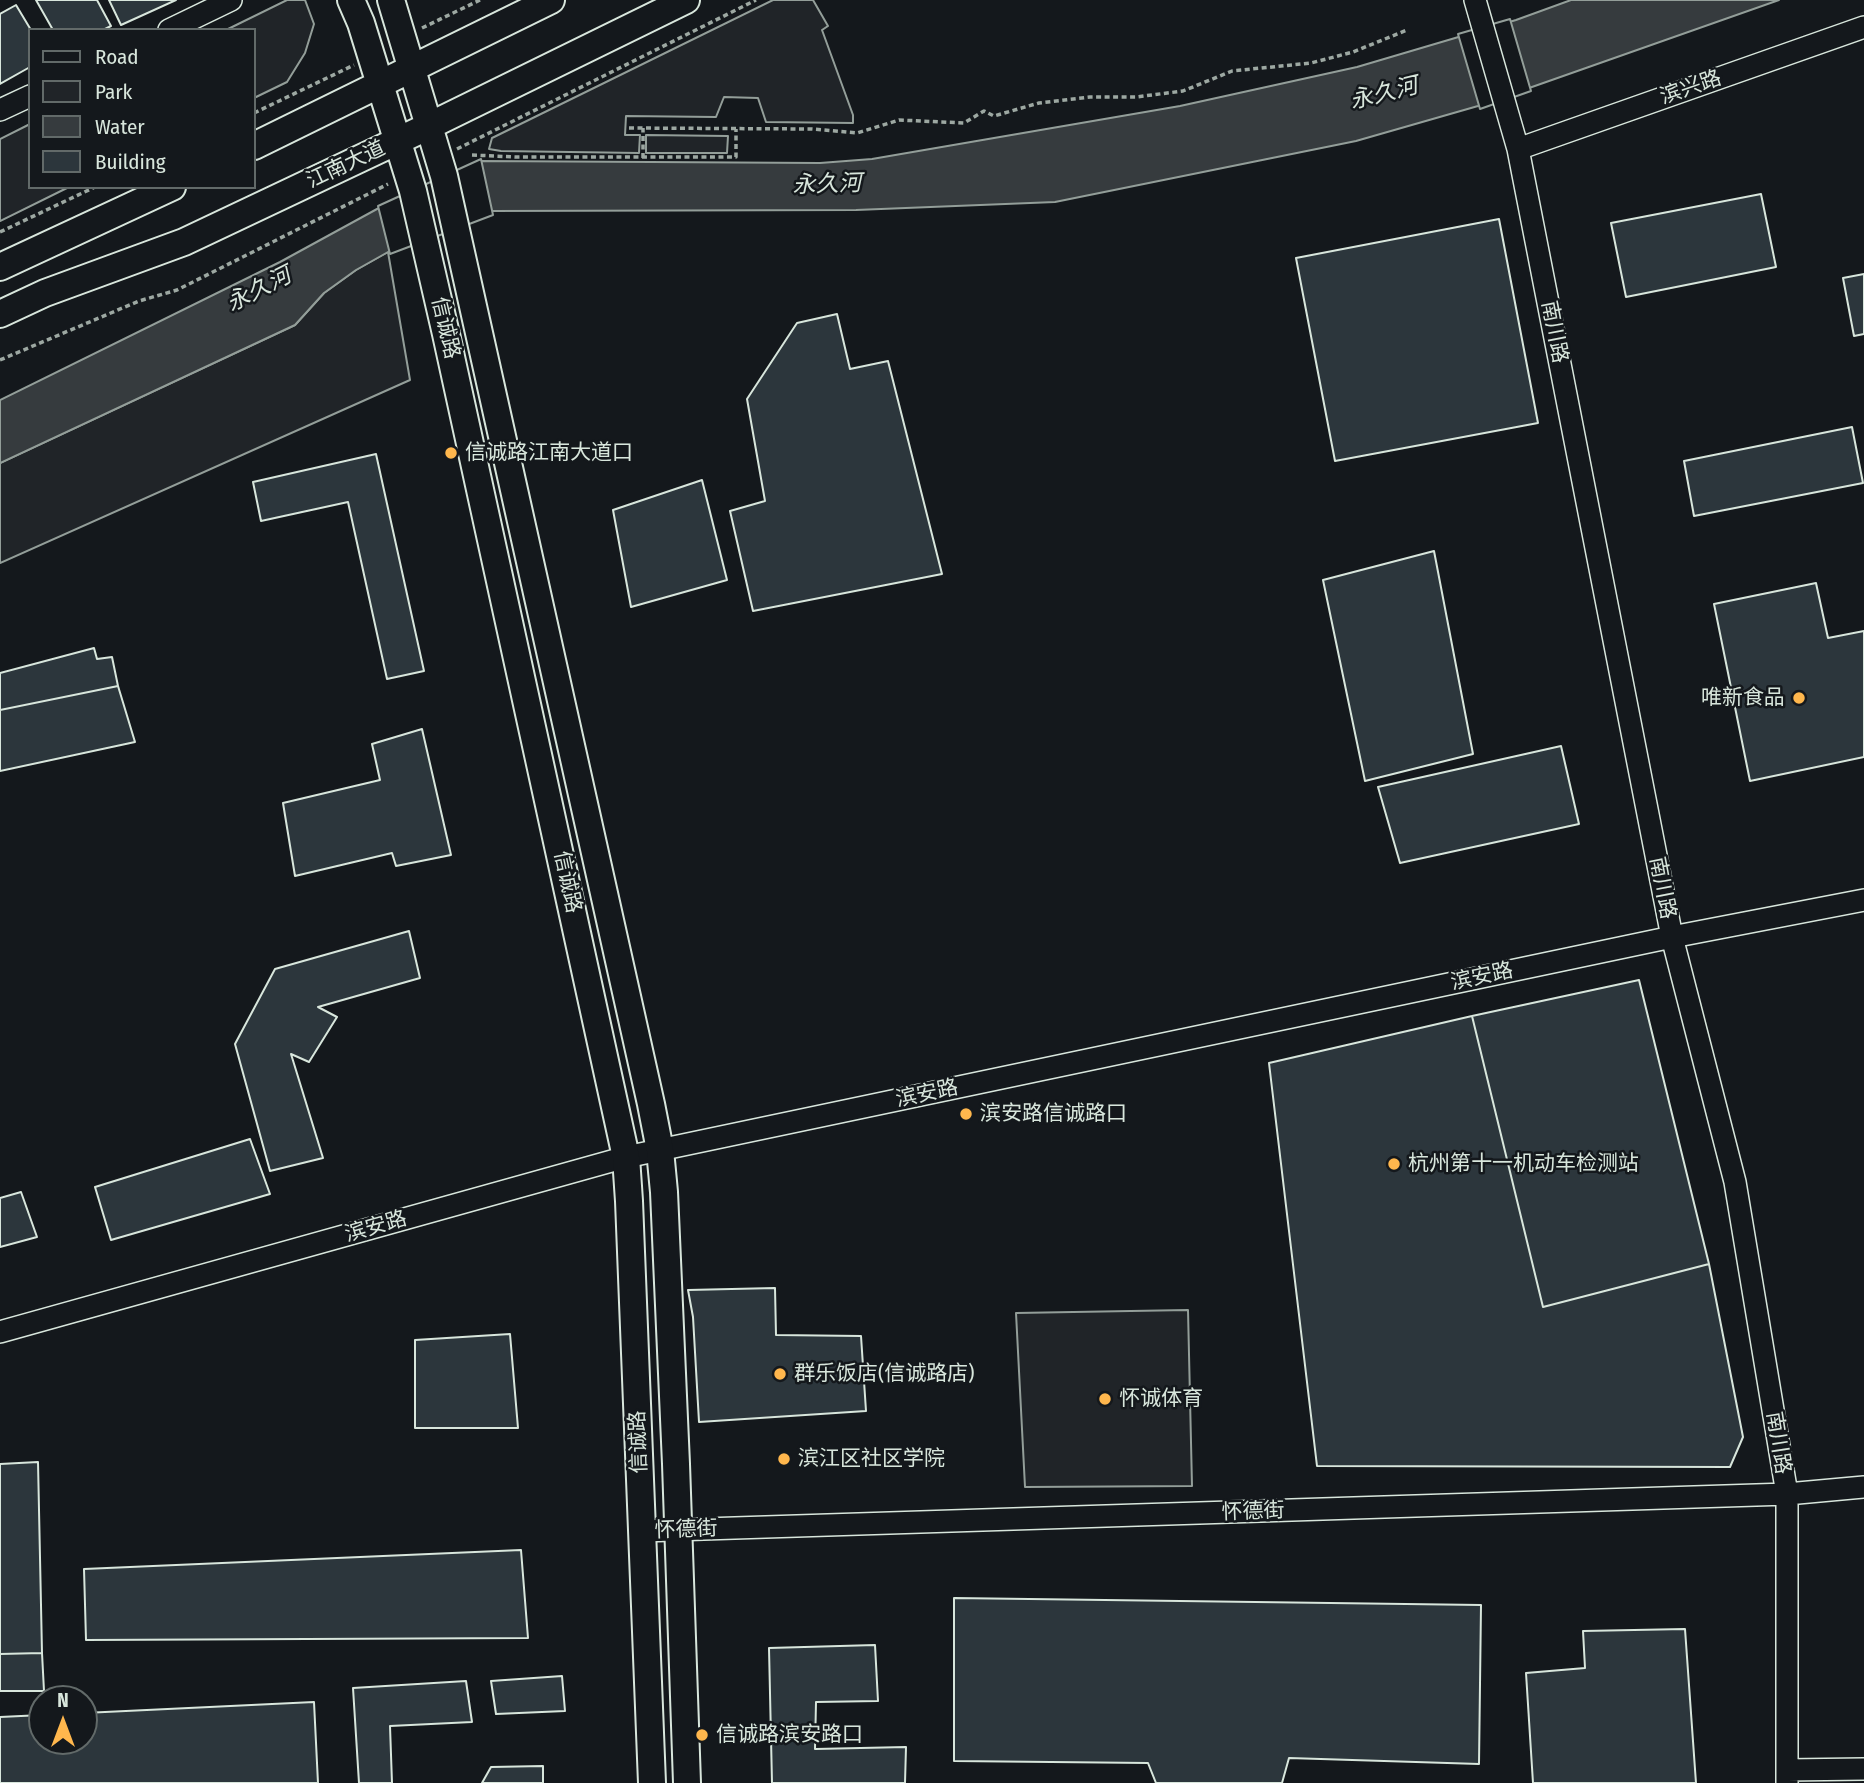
<!DOCTYPE html>
<html>
<head>
<meta charset="utf-8">
<style>
  body { margin:0 }
  #map { position:relative; width:1864px; height:1783px; overflow:hidden; background:#14181c; font-family:"Fira Sans Condensed",sans-serif }
  canvas { display:block }
  .legend { position:absolute; left:28px; top:28px; width:228px; height:161px; box-sizing:border-box; background:#14181c; border:2px solid #626a69; margin:0; padding:9px 12px; list-style:none; font-size:21px; color:#d8e6dc }
  .legend li { display:flex; align-items:center; gap:14px; height:35px }
  .legend b { width:35px; border:2px solid #626a69 }
  .north { position:absolute; left:28px; top:1685px; width:70px; height:70px; box-sizing:border-box; background:#14181c; border:2px solid #626a69; border-radius:50%; rotate:0deg; font-size:19px; font-weight:700; line-height:28px; text-align:center; color:#d8e6dc }
  .north::after { content:''; display:block; margin:auto; width:24px; height:32px; background:#ffb74d; clip-path:polygon(50% 0,100% 100%,50% 72%,0 100%) }
</style>
</head>
<body>
<div id="map">
<canvas width="1864" height="1783"></canvas>
<ul class="legend">
<li><b style="height:9px;background:#14181c"></b>Road</li>
<li><b style="height:19px;background:#202428"></b>Park</li>
<li><b style="height:19px;background:#363b3e"></b>Water</li>
<li><b style="height:19px;background:#2c363c"></b>Building</li>
</ul>
<div class="north">N</div>
</div>
<script>
const context = document.querySelector('canvas').getContext('2d');
context.lineJoin = 'round';
function paint(path, color) { context.fillStyle = color; context.fill(path, 'evenodd'); }
function stroke(path, color, width, dash) { context.strokeStyle = color; context.lineWidth = width; context.lineCap = dash ? 'butt' : 'round'; context.setLineDash(dash || []); context.stroke(path); }
function drawText(font, color, halo, rows, align = 'center') {
  context.font = font + ' "Fira Sans Condensed","Noto Sans SC",sans-serif'; context.lineWidth = 5; context.setLineDash([]); context.textBaseline = 'middle'; context.strokeStyle = halo; context.fillStyle = color; for (const [text, x, y, turn = 0] of rows) {
    context.save(); context.translate(x, y); context.rotate((+turn || 0) * Math.PI / 180); context.textAlign = isNaN(turn) ? turn : align; if (halo) context.strokeText(text, 0, 0); context.fillText(text, 0, 0); context.restore();
  }
}
const green = new Path2D(`
  M287,0h18l9,24 -9,29 -18,29 -33,16v-68h-28z
  M773,0h40l15,26 -6,4 31,85v8l-87,-1 -8,-24 -34,-1 -8,20 -90,-1 -1,19h15l-1,18 -138,-2 -12,-2 3,-11z
  M30,124v63h39l-69,34v-82z
  M646,135l82,1 -1,17h-81z
  M388,252l22,128 -410,183v-100l295,-138 29,-32 32,-23z
  M1188,1310l4,176 -167,1 -9,-174z`);
paint(green, '#202428');
stroke(green, '#939e99', 2);
const water = new Path2D(`
  M1571,0h208l-301,106 -122,35 -301,61 -199,8 -364,1 -104,41 -32,18 -32,23 -29,32 -295,138v-63l280,-138 97,-53 104,-48 339,2 52,-4 308,-53 177,-39 159,-47z`);
paint(water, '#363b3e');
stroke(water, '#939e99', 2);
const pier = new Path2D(`
  M1510,19l21,72 -51,18 -22,-75z
  M481,159l12,56 -103,39 -12,-48z`);
paint(pier, '#14181c');
stroke(pier, '#939e99', 2);
const building = new Path2D(`
  M36,0h61l14,26 -8,4h-50z
  M109,0h67l-55,25z
  M16,5l15,25h-1v37l-30,17v-70z
  M1761,194l15,73 -150,30 -15,-74z
  M1499,219l39,204 -203,38 -39,-203z
  M1864,274v60l-10,2 -11,-58z
  M837,314l13,55 38,-8 54,213 -189,37 -23,-100 35,-10 -18,-102 50,-76z
  M1852,427l11,56 -169,33 -10,-55z
  M376,454l48,217 -37,8 -39,-177 -87,19 -8,-39z
  M702,480l25,100 -96,27 -18,-97z
  M1434,551l39,203 -108,27 -42,-201z
  M1816,583l12,55 36,-7v126l-114,24 -36,-177z
  M94,648l3,11 15,-2 6,29 -118,24v-37z
  M118,686l17,56 -135,29v-61z
  M422,729l29,126 -55,11 -4,-13 -97,23 -12,-73 97,-23 -8,-36z
  M1561,746l18,78 -179,39 -22,-76z
  M409,931l11,47 -102,29 19,10 -28,45 -18,-8 32,104 -53,13 -35,-127 40,-75z
  M1639,980l70,284 -166,43 -71,-291z
  M1472,1016l71,291 166,-43 34,173 -13,30 -413,-1 -48,-403z
  M250,1139l20,55 -159,46 -16,-53z
  M21,1192l16,45 -37,10v-49z
  M775,1288l1,47 85,1 5,75 -167,11 -6,-105 -5,-27z
  M510,1334l8,94h-103v-88z
  M38,1462l4,191 -42,1v-190z
  M521,1550l7,88 -442,2 -2,-71z
  M954,1598l527,7 -2,159 -190,-6 -7,25h-126l-8,-20 -194,-2z
  M1685,1629l11,154h-163l-7,-110 59,-5 -2,-37z
  M875,1645l3,56 -62,1 -1,47 91,-2 -1,36h-133l-3,-135z
  M42,1653l2,38h-44v-37z
  M562,1676l3,35 -69,3 -5,-33z
  M466,1681l6,41 -82,4 2,57h-33l-6,-95z
  M314,1702l4,81h-318v-66l42,-2v26h42v-28z
  M543,1766v17h-61l9,-16z`);
paint(building, '#2c363c');
stroke(building, '#d8e6dc', 2);
const minor = new Path2D(`
  M1475,0l43,149 154,788 63,245 52,312v289
  M169,30l62,-30
  M0,110l30,-14
  M1518,149l346,-122
  M0,1332l626,-175 1046,-220 192,-37
  M642,1531l1145,-37 77,-7
  M1787,1770l77,-1`);
const major = new Path2D(`
  M351,0l10,23 52,168 33,143 180,823 3,44 23,582
  M391,0l53,176 207,928 9,46 4,42 12,272 11,319
  M254,146l297,-146
  M0,267l172,-80
  M0,314l45,-21 139,-51 245,-116 257,-126`);
stroke(minor, '#d8e6dc', 24);
stroke(major, '#d8e6dc', 30);
stroke(new Path2D(`
  M422,28l58,-28
  M254,113l100,-48
  M629,128l183,1 45,4 42,-13 65,3 20,-12 10,5 45,-13 51,-6h46l47,-6 49,-20 79,-8 42,-11 54,-22
  M457,149l299,-149
  M472,155l44,2h220v-28
  M643,158v-30
  M0,232l95,-45
  M0,360l139,-59 38,-11 211,-106`), '#9da8a2', 3.5, [5, 3.5]);
stroke(minor, '#14181c', 21);
stroke(major, '#14181c', 26);
for (const [x, y, r, color] of [
  [451,453,7,"#ffb74d"],
  [1799,698,7,"#ffb74d"],
  [966,1114,7,"#ffb74d"],
  [1394,1164,7,"#ffb74d"],
  [780,1374,7,"#ffb74d"],
  [1105,1399,7,"#ffb74d"],
  [784,1459,7,"#ffb74d"],
  [702,1735,7,"#ffb74d"]
]) { const dot = new Path2D(); dot.arc(x, y, r, 0, 2 * Math.PI); context.fillStyle = color; context.fill(dot); stroke(dot, '#14181c', 2.5); }
drawText('21px', '#d8e6dc', '#14181c', [
  ["滨兴路",1691,88,-19],
  ["江南大道",346,165,-25],
  ["信诚路",445,328,77],
  ["南川路",1554,332,79],
  ["信诚路",567,882,78],
  ["南川路",1662,888,79],
  ["滨安路",1482,977,-12],
  ["滨安路",927,1094,-12],
  ["滨安路",376,1227,-16],
  ["信诚路",639,1442,-92],
  ["南川路",1778,1443,81],
  ["怀德街",1253,1512,-2],
  ["怀德街",686,1530,-2]
]);
drawText('21px', '#d8e6dc', '#14181c', [
  ["信诚路江南大道口",465,453],
  ["唯新食品",1785,698,"right"],
  ["滨安路信诚路口",980,1114],
  ["杭州第十一机动车检测站",1408,1164],
  ["群乐饭店(信诚路店)",794,1374],
  ["怀诚体育",1119,1399],
  ["滨江区社区学院",798,1459],
  ["信诚路滨安路口",716,1735]
], 'left');
drawText('italic 23px', '#d8e6dc', '#14181c', [
  ["永久河",1384,94,-14],
  ["永久河",827,185,-2],
  ["永久河",259,290,-27]
]);
</script>
</body>
</html>
